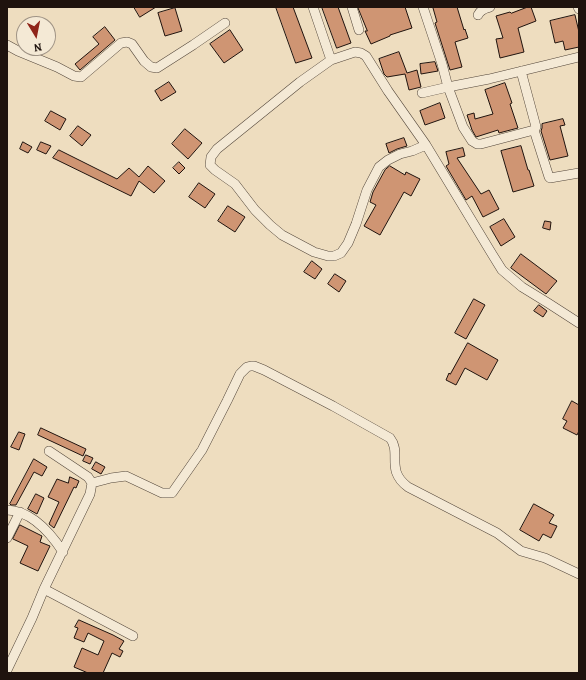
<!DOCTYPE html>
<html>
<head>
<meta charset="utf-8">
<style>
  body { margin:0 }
  #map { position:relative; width:586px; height:680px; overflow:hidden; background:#eeddbf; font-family:Alegreya,serif }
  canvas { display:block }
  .frame { position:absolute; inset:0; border:8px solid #1f130e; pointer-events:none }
  .north { position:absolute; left:16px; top:16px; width:40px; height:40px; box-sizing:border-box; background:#f4e9d5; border:1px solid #9f9385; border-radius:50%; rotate:170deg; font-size:11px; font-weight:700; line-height:16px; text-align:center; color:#1f130e }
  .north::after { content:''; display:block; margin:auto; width:14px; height:18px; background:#8f2418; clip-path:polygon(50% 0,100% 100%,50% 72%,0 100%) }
</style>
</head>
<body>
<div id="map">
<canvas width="586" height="680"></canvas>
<div class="frame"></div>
<div class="north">N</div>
</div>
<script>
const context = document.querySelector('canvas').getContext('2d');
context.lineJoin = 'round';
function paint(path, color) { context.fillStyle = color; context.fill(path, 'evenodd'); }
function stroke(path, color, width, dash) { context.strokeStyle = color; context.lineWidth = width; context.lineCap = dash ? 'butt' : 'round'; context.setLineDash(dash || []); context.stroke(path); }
const building = new Path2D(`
  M134,7h22l-16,10z
  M276,7h17l19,51 -16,5z
  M322,7h16l13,36 -14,5z
  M358,7h47l7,21 -22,7v1l-19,8 -6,-13h2z
  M437,7h20l7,23 1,-1 3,9 -13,4 7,25 -12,3 -15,-47 2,-1 -4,-14z
  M528,7h3l5,14 -18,7 6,24 -24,6 -4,-19 7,-1 -7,-22 14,-4 1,1z
  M175,8l7,23 -17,5 -7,-23z
  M575,15l4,17v15l-14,3 -2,-9 -8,2 -5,-22z
  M105,27l10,13 -35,30 -5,-6 24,-20 -6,-7z
  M230,30l13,20 -19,13 -14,-19z
  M399,52l8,21 10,-3 4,17 -12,3 -4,-16 -18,3 -3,-3 -5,-15z
  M435,62l3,9 -17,3 -1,-10z
  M169,82l7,10 -15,9 -6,-10z
  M505,83l7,20 -2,1 8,24 -19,5 -1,-3 -22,7 -4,-7 -5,-15 7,-2 1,6 18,-5 -8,-24z
  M440,103l5,15 -20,7 -5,-14z
  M51,111l15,8 -6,11 -15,-9z
  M563,119l2,6 -5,1 8,30 -18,4 -9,-29 1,-3v-4z
  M78,126l13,9 -9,11 -12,-10z
  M185,129l17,14 -14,16 -16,-15z
  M404,138l3,8 -10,3 -8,4 -3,-9z
  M23,142l9,5 -4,6 -8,-4z
  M41,142l10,4 -5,8 -9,-4z
  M521,146l7,24h1l5,16 -21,6 -12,-41z
  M463,148l2,8 -8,2 24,36 8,-4 10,19 -16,8 -11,-21 -6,4 -20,-34 3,-2 -3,-12z
  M59,150l58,29 12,-11 10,9 9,-11 17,15 -11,12 -15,-12 -8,15 -78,-38z
  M179,162l6,6 -6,6 -6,-6z
  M390,166l15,9 1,-3 14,7 -9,17 -7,-4 -24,43 -16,-9 12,-21 -6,-3 3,-10 12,-22z
  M199,183l16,11 -10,14 -16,-11z
  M228,206l17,11 -10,15 -17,-11z
  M504,219l11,18 -14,9 -11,-19z
  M545,221l6,1 -1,8 -7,-2z
  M521,254l36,27 -11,13 -35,-26z
  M312,261l10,8 -7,10 -11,-7z
  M335,274l11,7 -7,11 -11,-8z
  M474,299l11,6 -19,34 -11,-6z
  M539,305l8,6 -4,6 -9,-6z
  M468,343l30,17 -11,20 -22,-12 -9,17 -10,-5 3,-7 1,1z
  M572,401l7,4v26l-2,4 -14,-7 4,-7 -4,-2z
  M41,428l45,21 -3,7 -45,-21z
  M19,432l6,2 -6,16 -8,-3z
  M86,455l7,3 -3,6 -7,-3z
  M34,459l13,8 -5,9 -8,-4 -18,33h-5l-1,-1z
  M96,462l9,5 -4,7 -9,-5z
  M70,477l9,4 -3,7 -2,-1 -20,41 -5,-4 10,-22 -11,-5 9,-18 11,4z
  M36,494l8,4 -7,16 -9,-5z
  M534,504l20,11 -5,8 8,3 -6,12 -8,-4 -4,7 -19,-11z
  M20,525l22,11 -2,6 10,4 -12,25 -18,-8 8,-17 -15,-7z
  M79,620l34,15 11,6 -5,8 4,2 -3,6 -8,-4 -9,20h-15l-14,-6 8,-19 16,7 6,-14 -16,-8 -4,9 -10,-4 4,-10 -3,-1z`);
paint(building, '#cf9573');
stroke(building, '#1f130e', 1);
const minor = new Path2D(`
  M313,7l18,53
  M352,7l7,23
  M423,7l19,57 6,23 15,40 9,14 5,3h4l53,-14
  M578,7l1,2
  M478,15c3,-6 7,-6 12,-8
  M7,45l11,6 39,16 17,9 7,1 40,-34 6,-1 5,2 12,17 7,6 6,1 36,-23 32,-22
  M521,71l14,52 1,4 -2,3 15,47 1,1 29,-5
  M422,93l26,-6 41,-8 90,-22
  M426,145l-14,6 -12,3 -12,6 -9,7 -12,23 -11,34 -8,19 -7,10 -7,3h-6l-14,-4 -32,-17 -12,-10 -15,-15 -20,-26 -20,-14 -5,-5 1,-8 6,-8 83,-67 31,-22 24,-8 6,1 5,3 22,35 38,54 66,109 10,16 20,17 26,16 31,20
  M92,483l19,-5 15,-2 36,17h10l30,-43 25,-49 13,-27 7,-7 4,-1h3l10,4 69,36 57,32c12,15 -5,32 18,49l89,46 24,18 24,7 34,16
  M7,510c25,1 43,22 56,42
  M7,538l13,-26
  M44,589l89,47
  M7,670l25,-52 12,-29 46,-95 2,-11 -4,-6 -39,-26`);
stroke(minor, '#53463a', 10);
stroke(minor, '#f4e9d5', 9);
</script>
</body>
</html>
